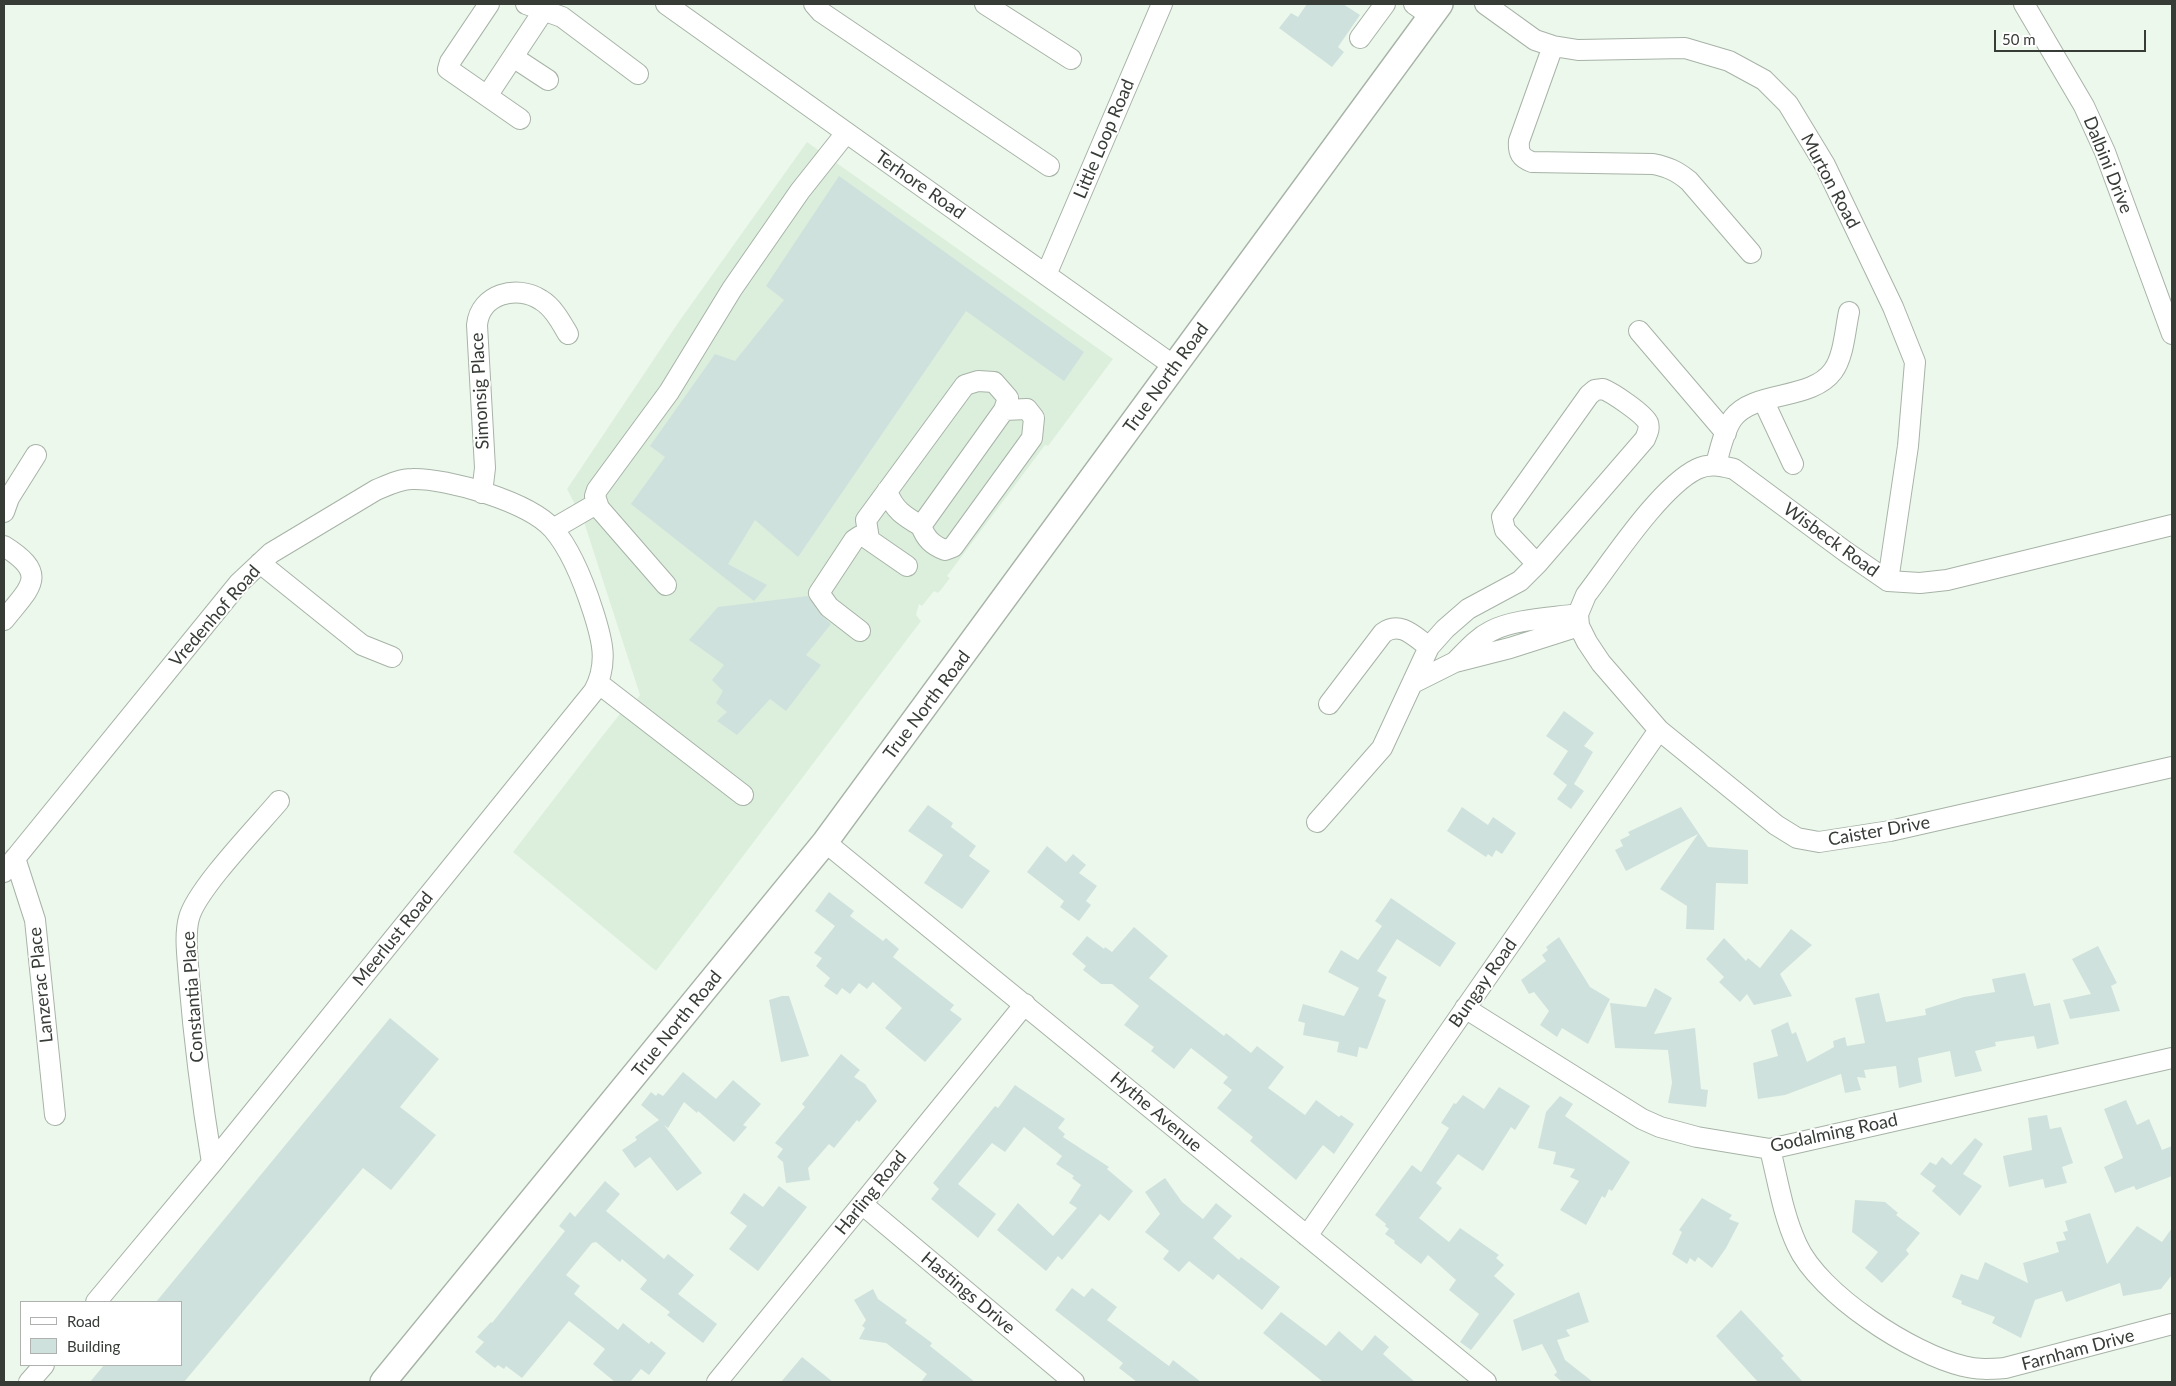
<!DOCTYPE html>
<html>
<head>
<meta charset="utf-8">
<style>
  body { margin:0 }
  #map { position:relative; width:2176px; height:1386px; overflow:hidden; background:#ecf8ec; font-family:Lato,sans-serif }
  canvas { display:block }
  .frame { position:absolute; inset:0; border:5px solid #373c37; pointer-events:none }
  .legend { position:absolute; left:20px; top:1301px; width:162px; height:65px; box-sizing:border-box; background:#fff; border:1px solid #afb1af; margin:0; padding:6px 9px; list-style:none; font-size:15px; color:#373c37 }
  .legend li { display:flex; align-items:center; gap:10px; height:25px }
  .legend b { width:25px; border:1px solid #afb1af }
  .scale { position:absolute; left:1994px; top:30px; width:152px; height:22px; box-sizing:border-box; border:2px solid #373c37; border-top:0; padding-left:6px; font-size:15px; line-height:18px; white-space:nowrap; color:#373c37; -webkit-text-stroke:4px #fff; paint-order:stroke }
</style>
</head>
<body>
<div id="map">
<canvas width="2176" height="1386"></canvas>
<div class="frame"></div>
<ul class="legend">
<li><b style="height:6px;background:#fff"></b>Road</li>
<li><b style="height:14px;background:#cfe1dd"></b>Building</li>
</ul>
<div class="scale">50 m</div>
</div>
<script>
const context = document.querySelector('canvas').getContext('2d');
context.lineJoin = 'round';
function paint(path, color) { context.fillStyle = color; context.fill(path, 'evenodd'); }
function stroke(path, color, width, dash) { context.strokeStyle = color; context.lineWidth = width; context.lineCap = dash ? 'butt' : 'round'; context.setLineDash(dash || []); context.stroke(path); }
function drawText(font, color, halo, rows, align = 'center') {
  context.font = font + ' Lato,sans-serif'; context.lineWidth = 4; context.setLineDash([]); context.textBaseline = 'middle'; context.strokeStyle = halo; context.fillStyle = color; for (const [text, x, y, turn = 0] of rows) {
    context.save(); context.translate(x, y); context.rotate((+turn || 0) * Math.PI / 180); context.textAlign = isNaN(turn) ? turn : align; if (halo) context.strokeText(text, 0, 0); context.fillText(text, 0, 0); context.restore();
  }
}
paint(new Path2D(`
  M807,142l306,217 -65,87 -3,-1 -98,131 3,2 -10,13 -2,2 -4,-2 -12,15 -3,-2 -3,11 5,6 -265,350 -143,-119 91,-118 27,-34 5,1 4,-6 -56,-173 -17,-33 113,-169z`), '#dcefdd');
paint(new Path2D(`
  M1307,4h36l17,11 -22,32 6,5 -12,15 -53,-39 12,-15 7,4z
  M839,176l245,176 -20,29 -98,-70 -168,246 -43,-37 -27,44 39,21 -13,16 -123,-97 34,-47 -15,-11 65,-92 20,7 49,-61 -18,-14z
  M808,596l12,18 11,10 -25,31 15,10 -35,46 -16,-12 -33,36 -20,-14 10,-9 -11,-9 7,-12 -11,-11 12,-15 -35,-25 29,-33z
  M1564,711l30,22 -10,13 9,6 -19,32 10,7 -13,18 -14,-10 10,-14 -14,-11 15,-23 -22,-15z
  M928,805l25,18 -2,4 25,19 -7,10 21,15 -28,38 -38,-26 19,-28 -35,-24z
  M1462,807l26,18 5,-8 23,16 -14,21 -6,-4 -4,7 -4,-3 -2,3 -39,-26z
  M1681,807l27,40 40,3v34l-32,-1 -2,47 -28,-1 1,-23 -27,-17 38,-55 -72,37 -11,-21 8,-4 -3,-6 10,-5 -2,-3z
  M1047,846l19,16 7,-8 13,11 -7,8 18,13 -11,15 5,4 -12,16 -19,-14 4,-6 -37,-29z
  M829,892l25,19 -4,5 33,25 3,-3 13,11 -6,8 61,48 -4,5 12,9 -37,43 -40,-34 17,-20 -29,-26 -6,7 -8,-6 -9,11 -8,-6 -5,7 -13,-9 6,-8 -14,-12 6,-8 -8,-5 21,-27 -20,-15z
  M1391,898l65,45 -16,24 -43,-28 -20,32 10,6 -9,19 8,4 -19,49 -8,-2 -2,10 -20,-5 2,-10 -36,-7 2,-12 -7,-2 5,-17 41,12 15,-28 -31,-16 13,-22 17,10 24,-34 -7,-5z
  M1134,927l34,29 -19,22 75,58 2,-3 25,20 6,-7 27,21 -16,21 37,27 11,-15 23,17 2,-2 13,9 -20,30 -11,-9 -27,35 -46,-39 3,-4 -36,-29 15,-18 -9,-7 5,-6 -37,-29 -17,21 -23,-18 3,-4 -30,-22 15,-19 -27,-22h-11l-18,-14 3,-4 -14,-12 15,-18 17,13 1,-2 7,5z
  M1791,929l21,16 -32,29 12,22 -38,9 -7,-11 -7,8 -21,-20 5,-5 -18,-18 18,-21 22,23 2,-3 12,10z
  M1559,937l31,50 20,12 -22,45 -26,-16 -5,9 -17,-12 9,-14 -15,-19 -5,2 -8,-14 25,-19 -4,-6 6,-5 -2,-3z
  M2098,946l19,37 -6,3 9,25 -50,8 -7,-19 28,-6 -19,-35z
  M2025,973l9,33 16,-3 9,41 -22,5 -3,-13 -39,6 1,4 -21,5 7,20 -27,6 -5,-26 -32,7 4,24 -23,6 -3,-22 -32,4 2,8 -9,-1 4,13 -16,3 -4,-19 -56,21 -27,4 -5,-36 25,-7 -7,-26 17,-8 4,12 4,-2 11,30 27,-15 -1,-6 12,-4 2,9 18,-3 -10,-45 24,-5 7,29 40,-7 -1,-6 39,-12 31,-5 -3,-13z
  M1655,988l17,10 -18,36 41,-6 6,61 7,1 -2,17 -38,-4 4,-20 -4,-33 -53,-2 -5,-45 36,4z
  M782,996h7l20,60 -28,6 -12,-62z
  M390,1018l49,41 -39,48 36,28 -45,55 -28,-22 -179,214h-94l14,-17h77v-63h-25z
  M841,1054l19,16 -6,7 11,7 12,17 -18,21 -2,-2 -23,28 -5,-4 -21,24 2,12 -24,3 -3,-21 -6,-5 6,-8 -8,-6 30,-36 -3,-3z
  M683,1072l33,27 17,-19 28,24 -18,21 4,2 -13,15 -36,-31 -1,2 -13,-11 -16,26 -4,-3 38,48 -25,18 -27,-34 -15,11 -13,-18 15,-10 -2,-3 24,-17 -18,-15 10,-13 5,4 2,-3 5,3z
  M1015,1085l50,34 -7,9 7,6 -2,3 46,30 -2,2 26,22 -24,30 -9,-7 -38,46 -4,-4 -12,15 -49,-41 21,-27 35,33 24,-28 -8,-5 12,-18 -9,-7 2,-2 -18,-12 6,-8 -38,-29 -19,25 -13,-9 -34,41 38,30 -18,24 -47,-39 8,-10 -6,-6 62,-77 3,2z
  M1499,1087l31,19 -15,24 -4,-3 -28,44 -25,-17 -22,29 6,5 -23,30 30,24 11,-14 39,27 -3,3 8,7 -10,11 21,18 -44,56 -11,-8 19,-28 -30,-24 7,-10 -28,-25 -7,9 -27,-21 1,-2 -10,-7 4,-5 -4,-3 1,-2 -11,-9 37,-50 9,7 28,-44 -8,-5 13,-20 2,1 7,-9 21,14z
  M1560,1096l13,8 -8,12 65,46 -18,29 -3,-2 -4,9 -3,-2 -16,29 -26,-15 19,-29 -9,-4 5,-8 -22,-5 3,-12 -18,-4 8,-36z
  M2126,1100l11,25 12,-6 13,31 10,-4v30l-36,14 -2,-4 -19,7 -11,-26 19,-9 -19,-49z
  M2047,1115l3,14 11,-2 12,36 -11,4 5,16 -22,5 -2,-9 -34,8 -6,-31 29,-6 -4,-32z
  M1975,1138l8,6 -20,30 19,12 -22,30 -28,-25 4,-5 -16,-12 10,-12 6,3 6,-8 9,8z
  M1165,1178l17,24 21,17 13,-16 16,13 -19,22 26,22 2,-3 39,30 -18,23 -44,-36 -5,6 -24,-19 -10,11 -16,-13 6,-8 -24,-19 15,-18 -15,-22z
  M605,1181l15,13 -14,17 58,48 4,-5 26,21 -16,19 39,30 -14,19 -36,-28 3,-3 -30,-23 7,-9 -25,-21 -2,3 -24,-20 -4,1 -26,32 14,11 -6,8 44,36 5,-7 26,21 2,-3 15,12 -17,22 -8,-6 -11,13h-15l-22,-18 12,-15 -36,-28 -47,57 -16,-12 -2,3 -6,-4 -3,3 -20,-16 9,-10 -7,-5 14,-15 1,1 73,-92 -6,-5 11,-14 5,5z
  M779,1186l28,21 -49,64 -29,-22 18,-23 -17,-13 14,-20 19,14z
  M1702,1198l30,17 -3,4 10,4 -13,25 -14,20 -14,-11 -3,5 -5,-4 -3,6 -15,-10 10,-22 -3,-2z
  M1855,1200l30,2 13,11 -2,2 24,18 -14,17 3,4 -27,29 -17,-15 13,-16 -26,-20z
  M2090,1213l17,51 30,-38 25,16 10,-14v47l-11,14 -38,7 -3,-13 -54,19 -4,-11 -27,9 -14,38 -29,-15 3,-6 -34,-13 1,-3 -10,-4 9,-23 17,6 7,-18 43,21 -5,-20 36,-11 -3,-10 10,-2 -3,-8 5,-1 -3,-10z
  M1072,1288l12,9 8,-9 25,19 -10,13 62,46 4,-6 28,22h-64l-18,-14 4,-5 -68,-53z
  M873,1289l5,10 29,21 -2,3 27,20 -2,3 45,36h-54l6,-8 -41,-31 -27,-4 6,-11 -3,-2 4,-6 -12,-20z
  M1579,1292l10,30 -23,8 4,6 -13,4 8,20 28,22h-31l-8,-7 3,-3 -15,-28 -20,7 -9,-31z
  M1741,1310l43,46 -3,2 22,24h-45l-42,-46z
  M1281,1312l45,34 13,-15 23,20 13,-16 14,12 -6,7 32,28h-92l-60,-49z
  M802,1357l31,25h-52z`), '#cfe1dd');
const minor = new Path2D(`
  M489,4l-39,58 -2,7 72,50
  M526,4l36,13 76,57
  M666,4l508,362
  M814,4l7,8 228,154
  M985,4l86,55
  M1414,4l17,12
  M1485,4l50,36 18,6 25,4 107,-2 44,13 35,19 24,24 37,61 68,142 22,55 -7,84 -20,135
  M2024,4l60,102 21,46 67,182
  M1360,38l25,-34
  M1553,46l-34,95c-1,12 2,17 13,21l121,2c15,3 24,7 36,17l62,72
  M513,57l35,23
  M487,96l57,-86
  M1046,275l116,-271
  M1639,331l87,102
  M1764,402l29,62
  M1716,464c4,-14 8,-34 17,-46 22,-28 78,-17 100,-47 11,-15 12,-41 16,-59
  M482,493l3,-25 -8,-143c3,-31 40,-41 64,-25 12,7 20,22 27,34
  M4,512l5,-14 27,-43
  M2172,525l-225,55 -27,3 -32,-2 -42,-29 -112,-83c-13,-3 -24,-6 -37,0 -37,18 -85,92 -111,126l-8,19 1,12 8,16 14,21 58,67 117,95 21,13 22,4 71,-11 282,-64
  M921,526c5,13 11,19 24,24l8,-3 79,-109 2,-20 -7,-9 -23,1
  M553,529l43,-25
  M869,539l-3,-19 99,-135 13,-4 16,1 14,16 -4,12 -83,116c-17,-10 -27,-16 -34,-35
  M4,546c46,29 26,41 0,74
  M260,563l102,82 30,12
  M666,585l-67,-77 -4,-12 2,-6 72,-98 63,-103 68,-98 46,-58
  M860,631l-31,-24 -10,-14 35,-53 6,-4 5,1 42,29
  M1456,661c11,-11 21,-23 35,-30 23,-12 61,-13 87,-17
  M1415,682l40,-20 55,-14 69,-22
  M598,683l145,112
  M1329,704l54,-71c17,-13 32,4 46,14
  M1317,822l65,-74 47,-101 16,-18 23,-20 52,-28 17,-17 108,-125c2,-5 5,-10 3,-16 -4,-9 -35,-30 -45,-34l-8,1 -6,5 -87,122 3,13 32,34
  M825,842l661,540
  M15,858l20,62 20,195
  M4,872l235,-289 32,-30 105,-63c12,-5 24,-11 36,-11 36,-1 117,23 141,50 19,22 31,54 40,82 9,28 16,52 1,80l-382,472 -116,139
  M1465,1008l177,111 18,8 37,10 73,12 402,-91
  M1770,1149c8,32 13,66 27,96 22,49 115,109 166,121 14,4 28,3 42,2l167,-44
  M212,1163c-10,-61 -18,-123 -23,-185 -1,-18 -5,-42 0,-60 7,-28 69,-92 90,-117
  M862,1204l212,178
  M1307,1236l352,-506
  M29,1382l15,-17
  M717,1382l308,-378`);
const major = new Path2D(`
  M383,1382l442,-540 615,-838`);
stroke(minor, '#a7b3a7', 22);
stroke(major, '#a7b3a7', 28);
stroke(minor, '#fff', 20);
stroke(major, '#fff', 25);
drawText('18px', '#373c37', '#fff', [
  ["Little Loop Road",1104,139,-67],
  ["Dalbini Drive",2108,165,68],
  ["Murton Road",1830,181,62],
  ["Terhore Road",920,185,35],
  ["True North Road",1166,378,-54],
  ["Simonsig Place",480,391,-93],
  ["Wisbeck Road",1831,540,36],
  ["Vredenhof Road",215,616,-49],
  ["True North Road",927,705,-53],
  ["Caister Drive",1879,831,-10],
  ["Meerlust Road",393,939,-51],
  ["Bungay Road",1483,983,-55],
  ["Lanzerac Place",41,985,-96],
  ["Constantia Place",193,997,-94],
  ["True North Road",677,1024,-51],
  ["Hythe Avenue",1156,1112,40],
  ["Godalming Road",1834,1133,-12],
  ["Harling Road",871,1193,-51],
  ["Hastings Drive",968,1293,40],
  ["Farnham Drive",2078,1350,-15]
]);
</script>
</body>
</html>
